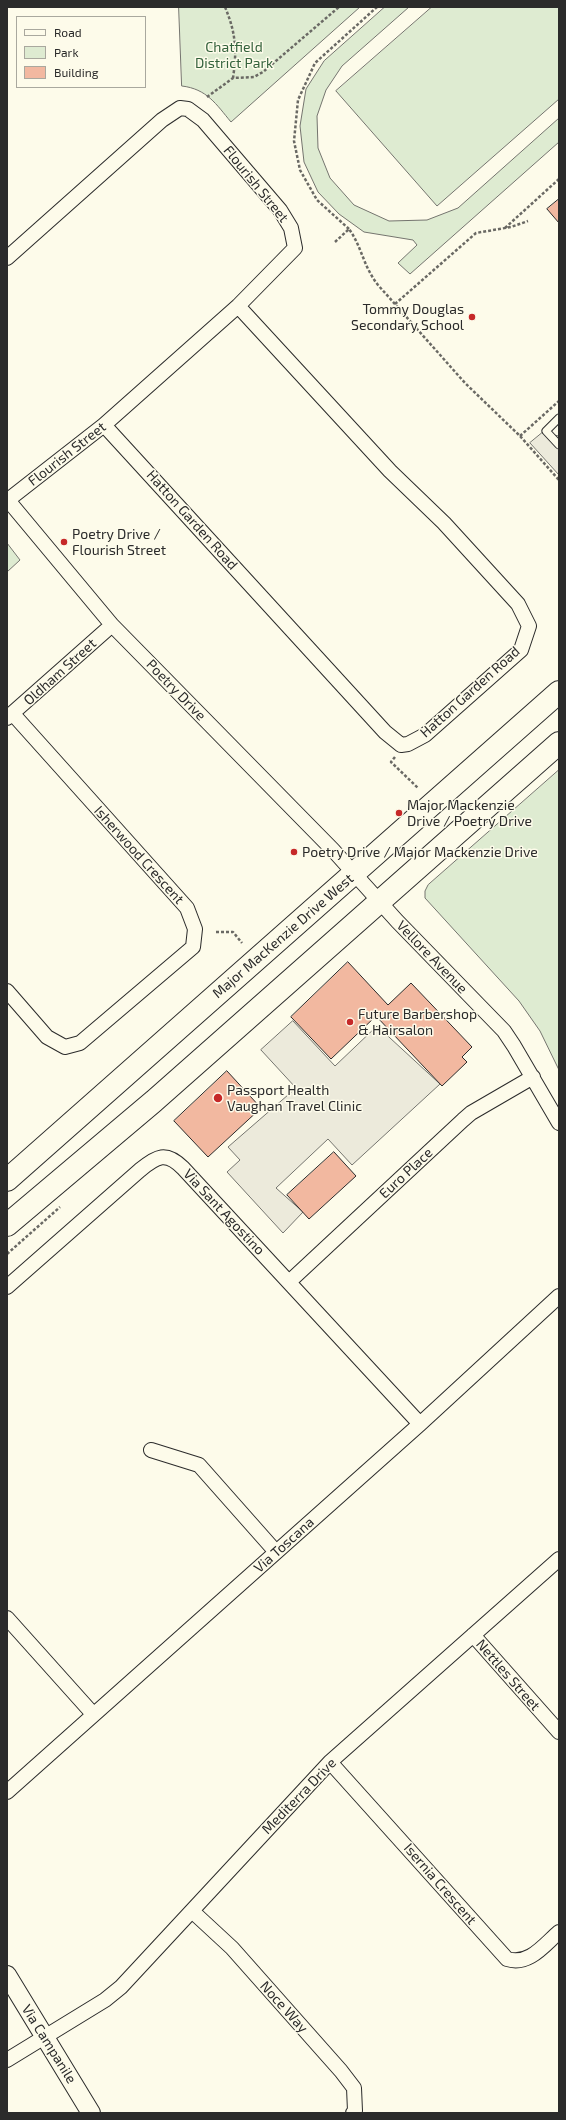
<!DOCTYPE html>
<html>
<head>
<meta charset="utf-8">
<style>
  body { margin:0 }
  #map { position:relative; width:566px; height:2120px; overflow:hidden; background:#fdfbea; font-family:"Exo 2",sans-serif }
  canvas { display:block }
  .frame { position:absolute; inset:0; border:8px solid #2b2b2b; pointer-events:none }
  .legend { position:absolute; left:16px; top:16px; width:130px; height:72px; box-sizing:border-box; background:#fdfbea; border:1px solid #a9a89e; margin:0; padding:5px 7px; list-style:none; font-size:12px; color:#2b2b2b }
  .legend li { display:flex; align-items:center; gap:8px; height:20px }
  .legend b { width:20px; border:1px solid #a9a89e }
</style>
</head>
<body>
<div id="map">
<canvas width="566" height="2120"></canvas>
<div class="frame"></div>
<ul class="legend">
<li><b style="height:5px;background:#fdfbea"></b>Road</li>
<li><b style="height:11px;background:#deebd1"></b>Park</li>
<li><b style="height:11px;background:#f2b8a0"></b>Building</li>
</ul>
</div>
<script>
const context = document.querySelector('canvas').getContext('2d');
context.lineJoin = 'round';
function paint(path, color) { context.fillStyle = color; context.fill(path, 'evenodd'); }
function stroke(path, color, width, dash) { context.strokeStyle = color; context.lineWidth = width; context.lineCap = dash ? 'butt' : 'round'; context.setLineDash(dash || []); context.stroke(path); }
function drawText(font, color, halo, rows, align = 'center') {
  context.font = font + ' "Exo 2",sans-serif'; context.lineWidth = 3; context.setLineDash([]); context.textBaseline = 'middle'; context.strokeStyle = halo; context.fillStyle = color; for (const [text, x, y, turn = 0] of rows) {
    context.save(); context.translate(x, y); context.rotate((+turn || 0) * Math.PI / 180); context.textAlign = isNaN(turn) ? turn : align; if (halo) context.strokeText(text, 0, 0); context.fillText(text, 0, 0); context.restore();
  }
}
const green = new Path2D(`
  M179,7h181l-129,115c-15,-18 -24,-33 -49,-36z
  M385,7h24l-67,59 -16,24 -9,26 1,32 12,30 24,27 35,16 38,-1 31,-12 101,-90v24l-149,132 -12,-11 19,-18 -4,-5 -49,-8 -25,-18 -21,-22 -14,-30 -4,-36 6,-37 18,-28z
  M432,7h127v92l-122,107 -101,-115z
  M7,543l13,17 -13,12z
  M559,770v300l-19,-39 -21,-30 -94,-103v-7l3,-6z`);
paint(green, '#deebd1');
stroke(green, '#74746e', 1);
const parking = new Path2D(`
  M542,433l17,3v39l-29,-32z
  M293,1021l42,45 42,-40 63,58 -88,81 -24,-26 -52,49 27,24 -20,21 -56,-61 13,-12 -12,-13 68,-59 -35,-38z`);
paint(parking, '#eceadb');
stroke(parking, '#74746e', 1);
const building = new Path2D(`
  M559,199v24l-12,-14z
  M348,962l40,43 23,-22 61,64 -10,10 5,5 -25,24 -66,-70 -45,43 -40,-42z
  M227,1071l34,37 -53,49 -34,-36z
  M334,1152l22,24 -47,43 -22,-24z`);
paint(building, '#f2b8a0');
stroke(building, '#2b2b2b', 1);
const service = new Path2D(`
  M559,418l-13,13 13,14`);
const minor = new Path2D(`
  M7,258l155,-138 18,-12 8,1 15,11 77,90 11,18 4,20 -57,58 -134,119 -96,75
  M104,425l281,307 16,13 7,-1 17,-9 96,-85 8,-24 -11,-22 -74,-81 -54,-52 -152,-165
  M7,499l105,126 221,225 64,71 107,110 10,15 45,77
  M7,718l105,-93
  M7,991l40,46 18,10 15,-4 113,-96 2,-18 -8,-21 -174,-194
  M289,1282l174,-162 8,-7 62,-36
  M7,1287l133,-117c17,-14 26,-19 43,-2l237,256
  M151,1450l48,15 77,87
  M7,1618l86,96
  M473,1635l86,97
  M330,1762l177,197c22,7 37,-14 52,-27
  M7,1792l413,-368 139,-128
  M192,1911l40,37 109,123 13,17 1,23 -2,2
  M7,2060l98,-60 16,-13 209,-225 229,-203`);
const tertiary = new Path2D(`
  M7,1975l84,138`);
const primary = new Path2D(`
  M7,1180l552,-488
  M7,1225l147,-124 405,-358`);
stroke(service, '#2b2b2b', 9);
stroke(minor, '#2b2b2b', 16);
stroke(tertiary, '#2b2b2b', 20);
stroke(primary, '#2b2b2b', 24);
stroke(new Path2D(`
  M225,7c11,26 12,44 8,71
  M207,97l26,-19 21,-1 9,-5 76,-65
  M505,228l54,-49
  M349,229l-32,-29 -17,-30 -6,-29 4,-41 17,-37 62,-56
  M335,242l14,-13c13,18 14,37 29,56l87,98 55,53 39,44
  M395,304l81,-71 35,-6 17,-6
  M520,436l39,-35
  M395,757l-4,5 27,26
  M216,932h17l9,11
  M7,1254l53,-47`), '#6a6964', 2.5, [3, 2]);
stroke(service, '#fdfbea', 7);
stroke(minor, '#fdfbea', 14);
stroke(tertiary, '#fdfbea', 18);
stroke(primary, '#fdfbea', 22);
for (const [x, y, r, color] of [
  [472,317,4,"#c62828"],
  [64,542,4,"#c62828"],
  [399,813,4,"#c62828"],
  [294,852,4,"#c62828"],
  [350,1022,4,"#c62828"],
  [218,1098,5,"#c62828"]
]) { const dot = new Path2D(); dot.arc(x, y, r, 0, 2 * Math.PI); context.fillStyle = color; context.fill(dot); stroke(dot, '#fdfbea', 1.5); }
drawText('14px', '#34623c', '#fdfbea', [
  ["Chatfield",234,47],
  ["District Park",234,63]
]);
drawText('14px', '#2b2b2b', '#fdfbea', [
  ["Flourish Street",256,184,51],
  ["Flourish Street",67,454,-38],
  ["Hatton Garden Road",192,520,48],
  ["Oldham Street",60,672,-42],
  ["Poetry Drive",176,690,46],
  ["Hatton Garden Road",470,692,-42],
  ["Isherwood Crescent",139,855,48],
  ["Major MacKenzie Drive West",283,936,-41],
  ["Vellore Avenue",432,957,46],
  ["Euro Place",406,1173,-43],
  ["Via Sant Agostino",224,1212,47],
  ["Via Toscana",284,1545,-42],
  ["Nettles Street",508,1675,49],
  ["Mediterra Drive",299,1796,-46],
  ["Isernia Crescent",440,1884,49],
  ["Noce Way",284,2007,48],
  ["Via Campanile",49,2044,58]
]);
drawText('14px', '#2b2b2b', '#fdfbea', [
  ["Tommy Douglas",464,309,"right"],
  ["Secondary School",464,325,"right"],
  ["Poetry Drive /",72,534],
  ["Flourish Street",72,550],
  ["Major Mackenzie",407,805],
  ["Drive / Poetry Drive",407,821],
  ["Poetry Drive / Major Mackenzie Drive",302,852],
  ["Future Barbershop",358,1014],
  ["& Hairsalon",358,1030],
  ["Passport Health",227,1090],
  ["Vaughan Travel Clinic",227,1106]
], 'left');
</script>
</body>
</html>
